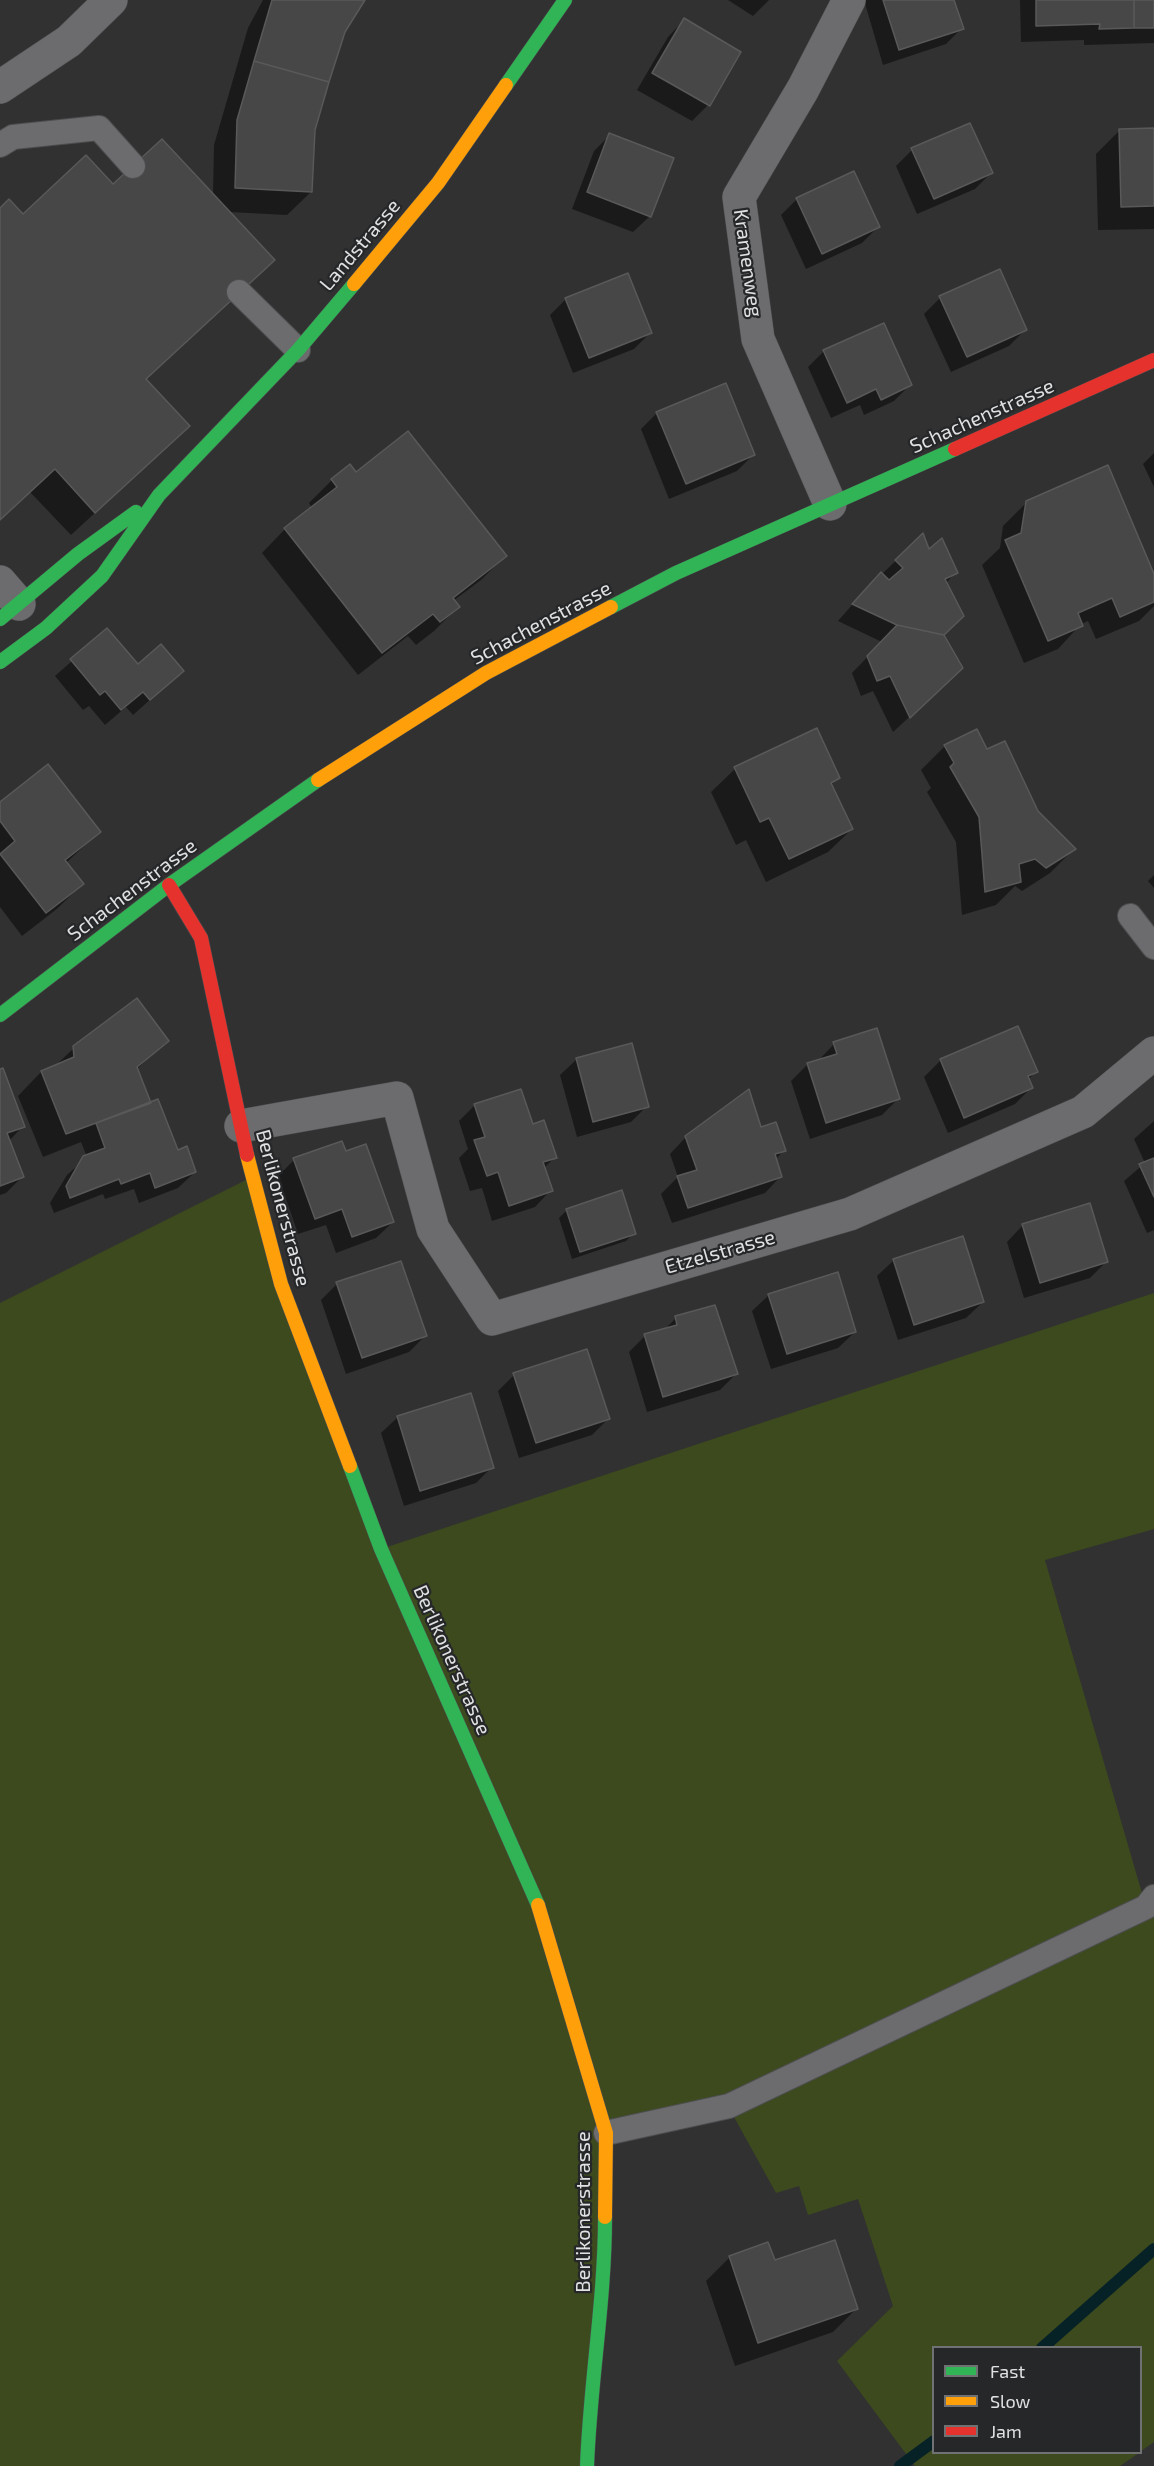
<!DOCTYPE html>
<html>
<head>
<meta charset="utf-8">
<style>
  body { margin:0 }
  #map { position:relative; width:1154px; height:2466px; overflow:hidden; background:#313132; font-family:"Exo 2",sans-serif }
  canvas { display:block }
  .legend { position:absolute; left:932px; top:2346px; width:210px; height:108px; box-sizing:border-box; background:#262729; border:2px solid #707173; margin:0; padding:8px 10px; list-style:none; font-size:18px; color:#e0e1e2 }
  .legend li { display:flex; align-items:center; gap:12px; height:30px }
  .legend b { width:30px; border:2px solid #707173 }
</style>
</head>
<body>
<div id="map">
<canvas width="1154" height="2466"></canvas>
<ul class="legend">
<li><b style="height:8px;background:#30b455"></b>Fast</li>
<li><b style="height:8px;background:#ff9f0a"></b>Slow</li>
<li><b style="height:8px;background:#e5322d"></b>Jam</li>
</ul>
</div>
<script>
const context = document.querySelector('canvas').getContext('2d');
context.lineJoin = 'round';
function paint(path, color) { context.fillStyle = color; context.fill(path, 'evenodd'); }
function stroke(path, color, width, dash) { context.strokeStyle = color; context.lineWidth = width; context.lineCap = dash ? 'butt' : 'round'; context.setLineDash(dash || []); context.stroke(path); }
function drawText(font, color, halo, rows, align = 'center') {
  context.font = font + ' "Exo 2",sans-serif'; context.lineWidth = 4.5; context.setLineDash([]); context.textBaseline = 'middle'; context.strokeStyle = halo; context.fillStyle = color; for (const [text, x, y, turn = 0] of rows) {
    context.save(); context.translate(x, y); context.rotate((+turn || 0) * Math.PI / 180); context.textAlign = isNaN(turn) ? turn : align; if (halo) context.strokeText(text, 0, 0); context.fillText(text, 0, 0); context.restore();
  }
}
paint(new Path2D(`
  M252,1177l129,372 773,-256v236l-109,31 101,347 8,7v528l-13,9 -1,-103h-206v104l205,1 -19,13h-205l-78,-105 56,-55 -35,-107 -50,16 -9,-29 -23,7 -48,-87 -122,28 -19,332h-587v-1163z`), '#3c4a1e');
paint(new Path2D(`
  M263,0h100l-20,32 -29,98 -3,62 -24,23 -58,-3 -84,168 19,69 -93,86 -41,-43 -30,28v-310l23,6 90,-30 100,9 1,-50 34,-117z
  M728,0h41l-16,16z
  M864,0h89l9,28 -16,16 -63,21z
  M1020,0h134v43l-70,2v-5l-63,2z
  M684,20l55,33 -31,52 -16,16 -55,-31 31,-53z
  M1120,130h34v99l-56,1 -2,-76z
  M610,135l40,81 -17,16 -61,-23 22,-58z
  M912,150l79,23 -16,16 -58,25 -21,-48z
  M797,199l81,28 -16,16 -56,26 -25,-54z
  M940,298l85,32 -16,16 -58,26 -27,-58z
  M566,299l84,34 -16,16 -61,24 -23,-58z
  M824,351l86,34 -16,16 -30,14 -4,-10 -29,13 -23,-51z
  M657,413l96,42 -16,16 -68,28 -28,-70z
  M1154,453v34l-11,-23z
  M332,480l173,76 -24,24 -28,21 5,6 -24,24 -18,14 -8,-9 -50,39 -96,-122 23,-24 27,-21 -3,-5z
  M1027,502l127,76v28l-15,15 -43,18 -8,-18 -7,3 -23,25 -34,14 -42,-98 18,-17 3,-22z
  M922,536l6,15 28,21 -10,11 -4,52 3,49 -52,48 -20,-41 -12,5 -9,-23 30,-31 -44,-21 27,-31z
  M107,630l31,36 44,5 -49,44 -7,-8 -21,18 -16,-19 -6,4 -28,-34z
  M976,731l10,19 51,62 37,37 -24,24 -28,18 -7,-5 -19,19 -34,10 -6,-73 -29,-50 4,-4 -10,-18 23,-23z
  M735,769l103,9 -7,7 21,44 -24,23 -62,30 -20,-42 -10,5 -25,-53z
  M0,804l99,28 -33,31 16,21 -24,24 -36,28 -22,-29z
  M1154,875v13l-6,-7z
  M1018,1028l18,43 -8,9 3,8 -16,16 -67,29 -24,-56 16,-16z
  M167,1040l-31,30 14,34 27,48 18,20 -17,16 -39,15 -5,-14 -29,10 -2,-5 -49,19 -4,-10 17,-28 20,-18 -6,-15 -38,15 -25,-61 23,-24 14,-6 19,-18z
  M834,1044l64,55 -16,16 -72,24 -19,-58 16,-16 11,-4z
  M577,1059l70,47 -16,16 -54,15 -17,-62z
  M0,1070l23,56 -14,15 13,36 -16,16 -6,2z
  M475,1105l57,21 23,31 -11,11 7,22 -16,17 -43,14 -10,-33 -12,3 -11,-33 9,-9 -9,-28z
  M1154,1121v109l-7,3 -23,-52 21,-18 -11,-24z
  M760,1129l24,21 -9,10 6,16 -16,17 -93,30 -11,-29 17,-17 -8,-23 16,-17z
  M345,1153l48,69 -17,16 -40,15 -10,-28 -28,9 -20,-58 16,-16z
  M567,1210l67,23 -8,8 -54,18 -13,-41z
  M1023,1225l83,37 -16,16 -66,20 -17,-56z
  M894,1260l89,42 -17,16 -68,22 -21,-64z
  M337,1284l88,52 -16,16 -63,22 -25,-74z
  M769,1295l86,37 -17,16 -67,21 -19,-58z
  M676,1318l60,56 -16,16 -73,22 -18,-60 16,-16 19,-6z
  M514,1375l94,44 -16,16 -73,23 -21,-67z
  M398,1417l94,50 -16,16 -72,23 -23,-73z
  M730,2257l126,52 -23,23 -98,34 -29,-85z`), '#0007');
stroke(new Path2D(`
  M1042,2348l112,-99
  M900,2466l34,-25`), '#062226', 12);
const building = new Path2D(`
  M272,0h93l-20,32 -16,50 -75,-21z
  M883,0h71l10,29 -65,21z
  M1036,0h98v28l-35,1 1,-5 -64,2z
  M1134,0h20v28h-20z
  M684,18l57,34 -31,54 -58,-33z
  M254,61l75,21 -14,48 -3,62 -77,-4 2,-68z
  M970,123l23,50 -59,26 -23,-51z
  M1154,128v78l-33,1 -2,-78z
  M609,133l65,25 -23,59 -64,-25z
  M162,139l113,121 -129,119 44,47 -95,87 -40,-44 -55,51v-312l9,-9 14,15 63,-59 27,29z
  M854,171l26,56 -58,27 -26,-56z
  M1000,269l27,61 -60,27 -28,-61z
  M628,273l24,60 -63,25 -24,-60z
  M884,323l28,62 -31,15 -5,-11 -29,14 -24,-53z
  M726,383l29,72 -69,29 -30,-72z
  M408,431l99,125 -54,42 7,9 -20,15 -7,-8 -51,39 -98,-125 53,-41 -6,-8 19,-15 6,8z
  M1108,465l46,109v28l-34,15 -8,-19 -34,15 5,13 -35,15 -43,-101 16,-7 5,-32z
  M923,533l6,16 13,-11 16,35 -13,6 19,37 -20,19 -47,-10 -45,-21 29,-32 8,8 14,-12 -8,-8z
  M897,625l47,10 19,33 -53,50 -20,-42 -13,5 -10,-25z
  M107,628l31,36 23,-20 23,27 -34,29 -7,-8 -22,18 -16,-19 -5,4 -30,-36z
  M817,728l23,50 -9,5 22,46 -64,30 -20,-41 -9,4 -26,-55z
  M977,729l10,20 18,-8 33,70 38,38 -30,19 -11,-9 -16,5 2,18 -36,10 -6,-75 -29,-50 4,-4 -10,-18z
  M48,764l53,68 -36,28 19,24 -38,29 -46,-59 15,-13 -15,-20v-19z
  M137,998l32,43 -32,26 14,36 -85,31 -25,-63 33,-14 -1,-11z
  M1018,1026l20,46 -10,4 5,12 -69,30 -24,-59z
  M877,1028l23,71 -74,24 -19,-60 30,-9 -4,-12z
  M632,1043l17,64 -56,15 -17,-64z
  M3,1068l22,59 -18,6 17,44 -24,9v-117z
  M521,1089l12,35 11,-4 13,38 -14,4 10,29 -44,15 -11,-34 -11,4 -13,-36 11,-3 -11,-33z
  M749,1089l12,38 15,-5 10,29 -11,3 7,23 -94,31 -11,-32 20,-6 -12,-34z
  M158,1099l20,51 9,-4 9,26 -41,16 -5,-15 -29,11 -2,-5 -49,19 -4,-12 17,-30 22,-8 -9,-25z
  M342,1141l4,10 20,-7 28,78 -42,15 -10,-28 -27,10 -22,-61z
  M1154,1158v39l-15,-33z
  M622,1190l14,44 -56,18 -14,-43z
  M1090,1203l18,59 -68,21 -18,-59z
  M963,1236l21,66 -70,23 -21,-66z
  M401,1261l26,75 -65,22 -26,-76z
  M838,1272l18,60 -69,22 -19,-60z
  M715,1305l23,69 -75,23 -19,-63 33,-9 -2,-9z
  M587,1349l23,70 -74,24 -23,-70z
  M471,1393l23,75 -74,23 -23,-75z
  M835,2240l23,69 -100,34 -29,-87 39,-14 7,18z`);
paint(building, '#474748');
stroke(building, '#59595a', 1.5);
const lane = new Path2D(`
  M0,145l13,-8 86,-9 34,38
  M239,292l59,58
  M1130,916l24,31
  M606,2133l123,-27 417,-199 8,-10`);
const street = new Path2D(`
  M0,87l69,-46 42,-41
  M830,504l-72,-165 -19,-142 64,-108 46,-89
  M0,582l19,22
  M241,1126l156,-28 36,131 59,90 358,-105 233,-102 71,-59`);
const fast = new Path2D(`
  M506,85l59,-85
  M611,607l65,-34 279,-124
  M0,619l78,-65 58,-42
  M0,662l46,-34 56,-52 57,-81 139,-145 56,-66
  M0,1015l169,-130 149,-105
  M350,1466l31,83 157,356
  M587,2466c3,-83 18,-166 18,-249`);
const slow = new Path2D(`
  M354,284l84,-101 68,-98
  M318,780l168,-107 125,-66
  M247,1155l34,129 69,182
  M538,1905l68,228 -1,84`);
const jam = new Path2D(`
  M955,449l199,-89
  M169,885l32,53 46,217`);
stroke(lane, '#4d4e4f', 26);
stroke(street, '#4d4e4f', 34);
stroke(fast, '#4d4e4f', 15);
stroke(slow, '#4d4e4f', 15);
stroke(jam, '#4d4e4f', 15);
stroke(lane, '#6c6c6e', 24);
stroke(street, '#6c6c6e', 33);
stroke(fast, '#30b455', 14);
stroke(slow, '#ff9f0a', 14);
stroke(jam, '#e5322d', 14);
drawText('20px', '#e0e1e2', '#262729', [
  ["Landstrasse",360,245,-50],
  ["Kramenweg",748,263,82],
  ["Schachenstrasse",982,416,-24],
  ["Schachenstrasse",541,623,-28],
  ["Schachenstrasse",132,890,-37],
  ["Berlikonerstrasse",283,1208,75],
  ["Etzelstrasse",720,1252,-16],
  ["Berlikonerstrasse",452,1660,66],
  ["Berlikonerstrasse",583,2212,-90]
]);
</script>
</body>
</html>
